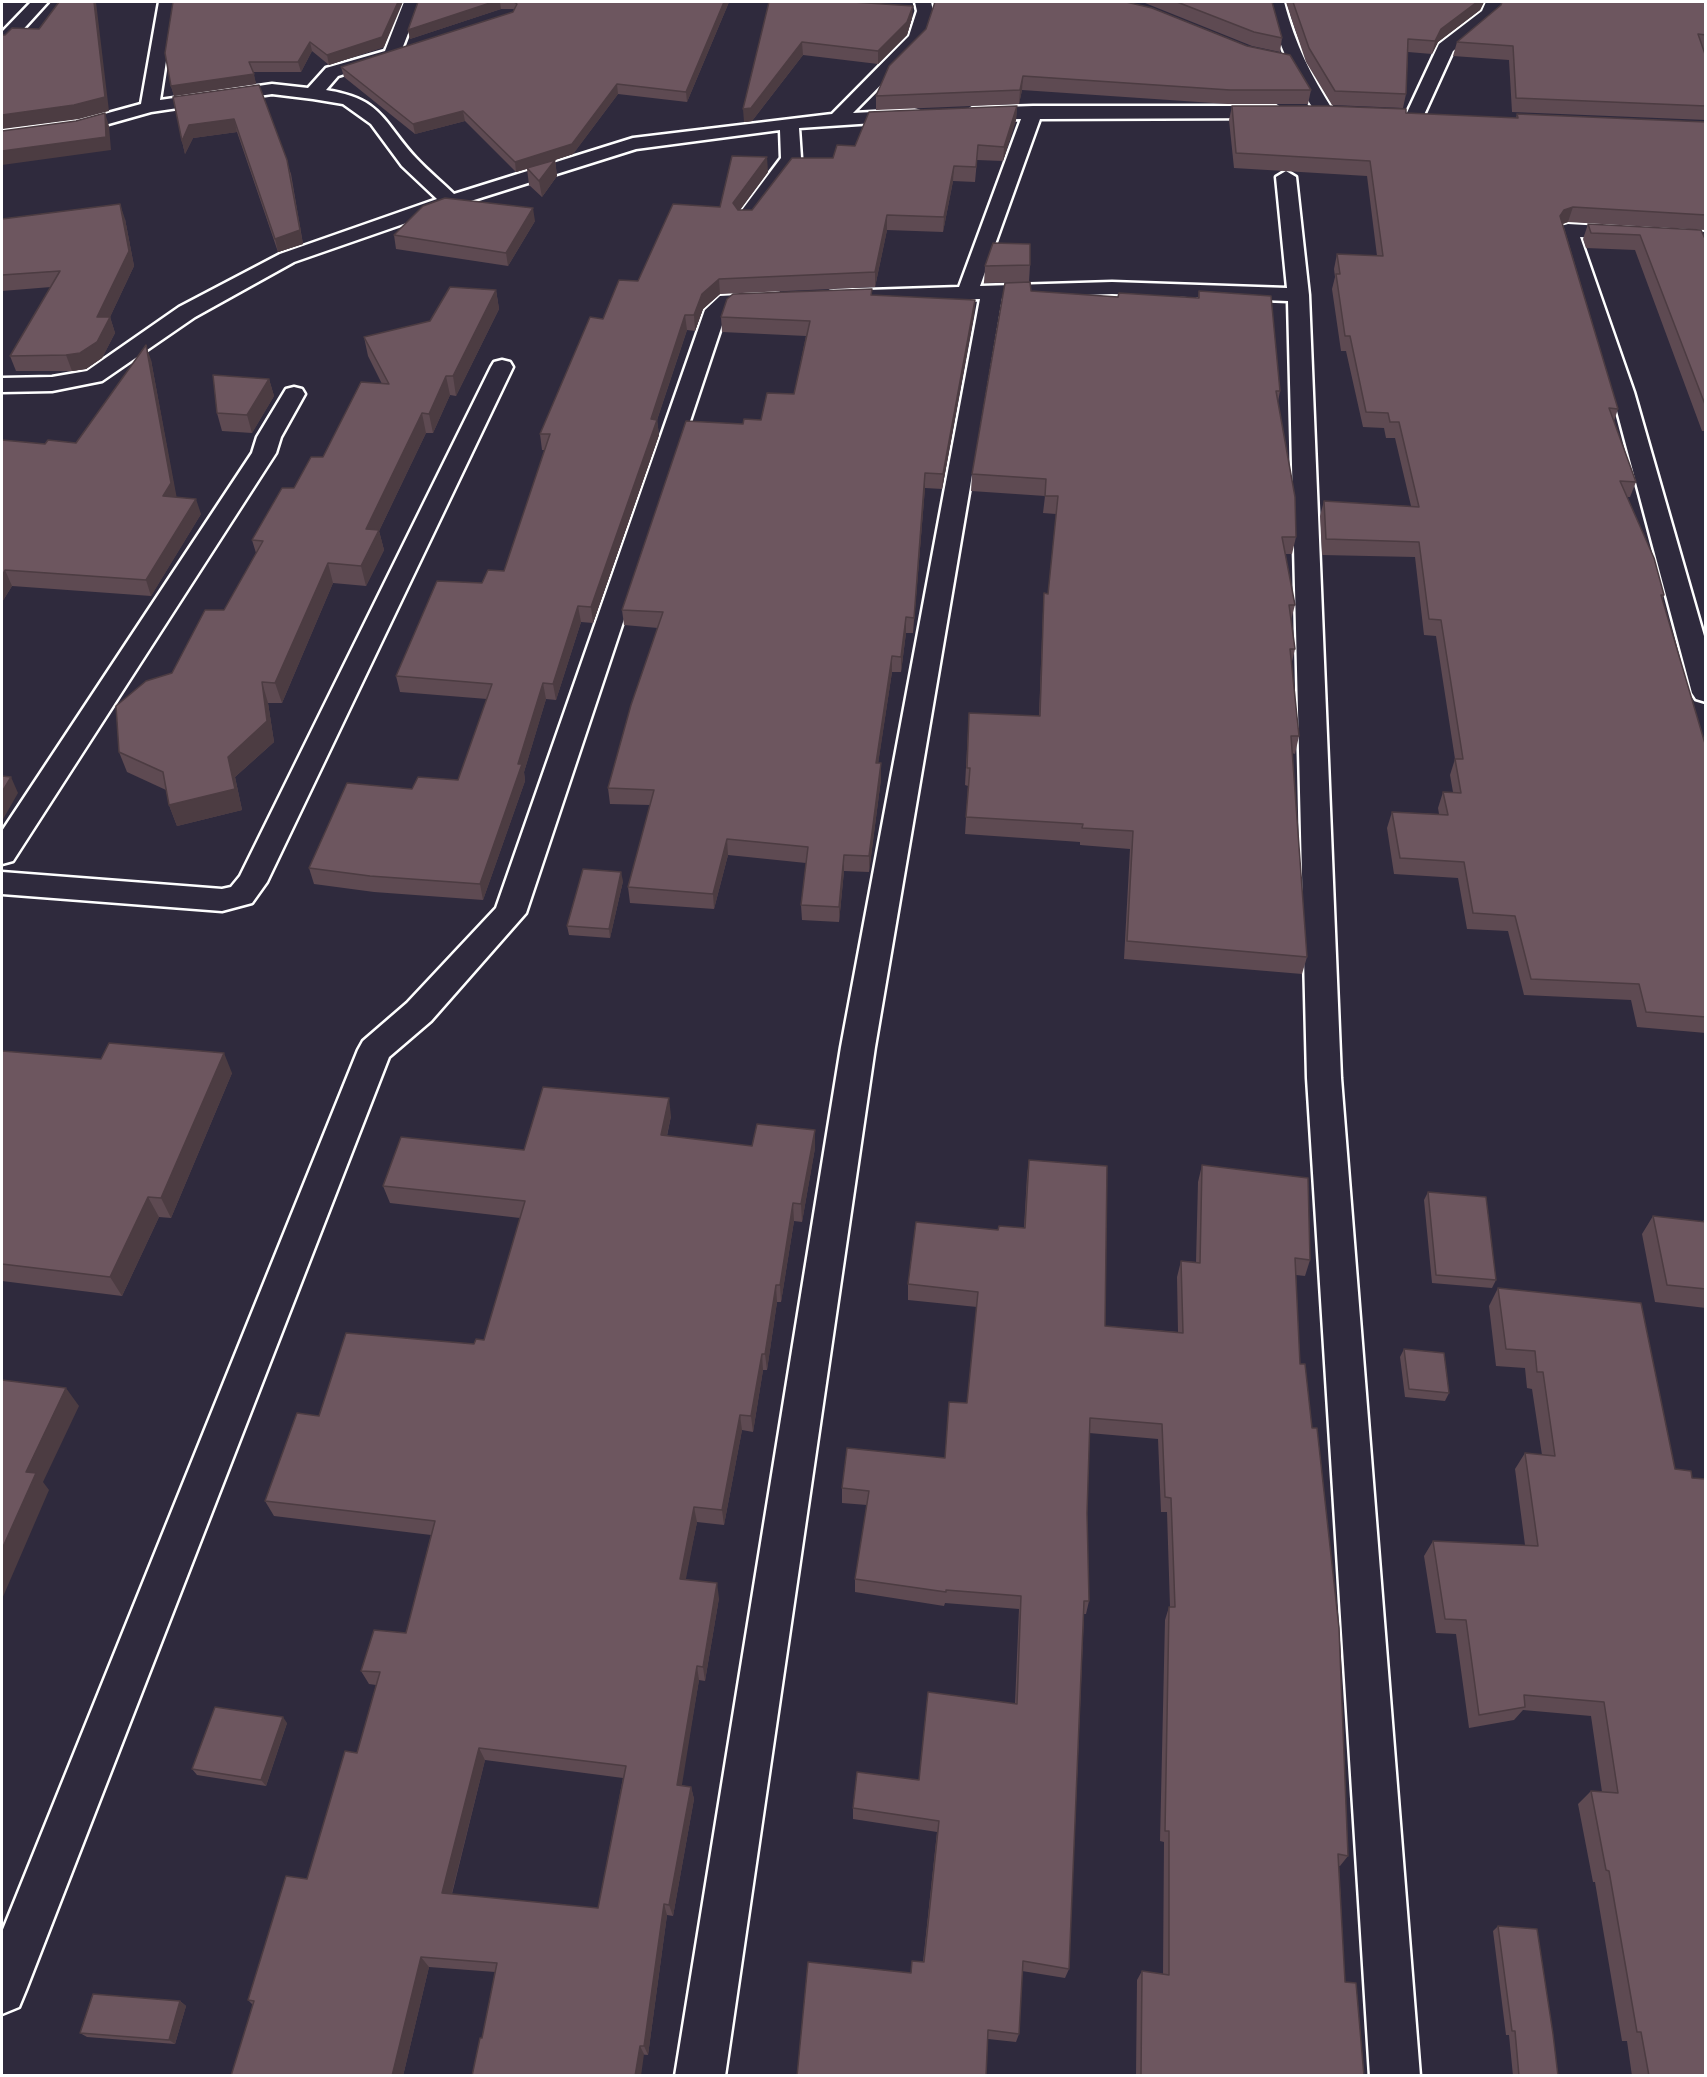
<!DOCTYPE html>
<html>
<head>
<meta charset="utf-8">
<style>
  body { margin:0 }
  #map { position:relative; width:1707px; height:2077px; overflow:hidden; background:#2f2a3d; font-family:Sriracha,sans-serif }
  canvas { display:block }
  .frame { position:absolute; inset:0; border:3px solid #fff; pointer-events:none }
</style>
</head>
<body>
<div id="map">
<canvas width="1707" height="2077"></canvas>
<div class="frame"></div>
</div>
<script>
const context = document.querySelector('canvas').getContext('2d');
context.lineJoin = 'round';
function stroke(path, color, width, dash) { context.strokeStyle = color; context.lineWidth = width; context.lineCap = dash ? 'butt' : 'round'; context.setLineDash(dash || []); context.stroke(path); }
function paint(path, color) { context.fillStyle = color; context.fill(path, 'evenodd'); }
const minor = new Path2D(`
  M31,2h17l-40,44 -6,1v-15z
  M159,2h16l-15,98 112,-16 36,4 18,-20 59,-17 19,-49h16l-21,55 -61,19 -12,14c57,9 56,31 90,68 12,13 26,24 38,36l179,-56 199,-24 77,-78 8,-25 -2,-9h16l2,9 -10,31 -70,71 59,-3 7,2 2,4 -2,4 -120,8 2,30 -48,64h-14l-3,-4 45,-60 -1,-28 -144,19 -178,56 -164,57 -99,55 -93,64 -50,10 -50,1v-14l50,-1 35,-6 92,-64 101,-53 157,-55 -35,-33 -31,-42 -28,-20 -30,-5 -41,-5 -121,18 -71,20 -78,11v-12l77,-10 62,-17z
  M1268,2h16c12,45 26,71 50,110l-2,4h-14c-24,-36 -40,-72 -50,-114z
  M1486,2h16l-6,15 -43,34 -30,66 -9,6 -7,-2 -2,-4 34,-73 43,-33z
  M1033,106h242l9,6 -9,6 -235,1 -60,167 132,-4 175,6 -11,-111 10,-6 10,6 13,118 32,783 79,998h-50l-63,-998 -19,-777 -176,-7 -110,4 -127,749 -150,1029h-50l166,-1029 139,-748 -142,4 -8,-1 -3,-5 3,-5 8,-1 121,-4 62,-168 -48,1 -9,-6 9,-6z
  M1568,224l138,8v12l-126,-7 54,155 72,251v59l-10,-3 -4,-6 -80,-301 -54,-162 3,-4z
  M771,293l8,1 3,5 -3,5 -46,3 -7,6 -200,600 -95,108 -42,36 -363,933 -7,17 -17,7v-82l356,-882 5,-9 44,-38 89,-95 209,-598 15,-14z
  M502,360l8,2 3,5 -246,515 -15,21 -30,8 -220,-17v-22l220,17 9,-2 9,-11 251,-509 3,-5z
  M294,387l8,2 3,5 -24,43 -5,16 -263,408 -11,3v-33l250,-378 5,-16 26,-43 3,-5z`);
stroke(minor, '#fff', 5);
paint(minor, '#2f2a3d');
paint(new Path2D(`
  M173,2l211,45 -55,18 -17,-14 -11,21h-48l3,12 -82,12 -3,-10z
  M418,2h311l-42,100 -69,-8 -45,60 -18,6 2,16 -15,21 -13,-12 -2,-16 -11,3 -51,-51 -50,13 -71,-57 -3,-10 172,-55 1,-3h-13l-91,30 -2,-9z
  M769,2l143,16 -5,17 -29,29 -75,-9 -51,66 -8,1z
  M935,2h337l10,36 -2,14 -28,-6 -107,-43 -18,-1 184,88 -3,14h-80l-206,-14 -3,14 -143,6v-14l50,-67z
  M1286,2h198l-4,8 -42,32 -6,12 -24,-2 -2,42 -3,14 -71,-3 -26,-43z
  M1706,2v48l-3,-1 3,8v63l-194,-8 -3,-52 -56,-4 4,-14 44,-37z
  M259,85l32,89 12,70 -25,8 -41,-120 -44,6 -8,16 -3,-13z
  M1017,106l-1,14 -13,41 -26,-1 -2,22 -22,-1 -10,51 -56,-2 -12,57 -155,7 -17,15 -8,22 -8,-1 -30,90 2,15 -66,188 -12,-1 -25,78 -10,-1 -22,73 1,9 -42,119 -109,-8 -60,-8 -5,-16 103,-79 46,-9 29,-81 -87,-7 -4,-16 86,-93 22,-12 41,-121h-3l-2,-16 63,-115 35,-38 82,-74 48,-35 -28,38h12l81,-52 22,-12z
  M1232,106l284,12 1,-4 189,8v108l-138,-8 -5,2 55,185 -4,12 22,61 -6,15h-3l37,98 -2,5 44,147v286l-69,-6 -6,-27 -107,-5 -16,-64 -41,-2 -9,-51 -64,-4 -7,-46 5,-16 47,2 -1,-6 5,-16h10l-3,-17 5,-16 -19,-123 -12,-1 -9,-78 -93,-2 -2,-39 4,-15 87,5 -16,-68h-9l-2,-10 -21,-1 -17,-76h-5l-9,-62 3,-12 -1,-8 3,-15 40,2 -10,-80 -133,-8 -5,-48z
  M2,219h123l9,47 -24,51 5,16 -13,25 -16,11 -14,2h-56l-6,-15 41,-69 -49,4z
  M535,221l-27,45 -112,-17 -2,-14z
  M1588,224l118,17v190h-4l-67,-181 -49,-2 -3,-9z
  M1030,265l-1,17 -45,1 1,-17z
  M872,289v6l103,5 -1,15 -32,174 -17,-1 -12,145h-7l-5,39h-9l-14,91h3v16l-12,93 -25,-1 -5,51 -37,-2 -1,-15 5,-42 -78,-8 -14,54 -84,-6 -2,-16 22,-82 -40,-1 -2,-16 50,-160 -34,-3 -2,-15 121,-186 18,-4 33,-26 12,-58 -84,-4 -1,-15z
  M496,290l3,19 -43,87 -6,-1 -17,38h-7l-47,98 5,19 -18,36 -33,-3 -51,120h-14l6,39 -39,35 7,33 -65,16 -8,-21 -3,-15 -39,-18 -8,-20 53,-79 52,-63 32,-57 -4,-13 42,-52 29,-31 59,-73 -14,-28 -4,-19 66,-16z
  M1031,291l87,6 80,1 1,-7 81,100 -2,11 18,135 -4,17h-7l10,51 -4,15 4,29 -4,17 8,70 -4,18 -3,-1 15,204 -5,17 -178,-15 6,-110 -50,-4v-3l-115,-8 3,-48 -3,-1 4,-72 70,3 4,-105 1,-18 4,1 8,-80 -13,-1 2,-17 -74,-5 1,-17z
  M151,360l25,137 25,17 -50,82 -139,-10 -10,16v-162l43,4 31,-1z
  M269,379l5,17 -22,37 -30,-2 -5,-18z
  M623,881l-13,57 -41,-3 -2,-9z
  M2,1051l230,22 -61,145 -12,-1 -37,79 -120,-15z
  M671,1116l-4,20 85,10 63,-16v18l-13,74 -8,-1 -13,81h-4l-10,68h-4l-10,62 -11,-2 -18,95 -27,-3 -12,58 34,18 -14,83 -6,-1 -18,105 10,2 3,12 -21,117 -6,-1 -19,140 -166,-17 13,-66 -66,-5 -26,109h-172l22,-71 -5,-5 59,-121 50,-126 19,-68 -7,-1 -8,-13 45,-38 25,-98 -157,-19 -9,-15 54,-85 165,-76 36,-122 -130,-15 -7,-17 141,-36zM485,1760l138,18 -25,130 -146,-14z
  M1029,1160l76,166 73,6 -1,-55 4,-16 15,1 2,-80 4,-17 108,95 -5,16 -9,-1 4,89 48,492 -8,10h-1l6,116 19,94h-228l1,-96 5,-9 21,3 1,-132 -4,-1 5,-221 4,-13h1l-3,-95h-6l-3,-73 -69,-6 -2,80 2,88 -3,13h-2l-15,355 -4,9 -43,-7 -3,63 -3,8 -28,-3 -77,-66 12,-11 14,-130 -84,-13v-11l66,-28 96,-76 4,-95 -74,-6 -1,3 -89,-14v-13l12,-74 -25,-2v-15l103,-30 22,-55 10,-96 -69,-7v-16l90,-54 26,-2 3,-52z
  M1428,1192l68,88 -4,8 -60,-5 -8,-83z
  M1653,1216l49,6 4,-4v90l-51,-6 -13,-68z
  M1498,1288l143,15 65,773h-74l-5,-35h-5l-27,-159h-2l-15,-78 13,-13 11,1 -11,-76 -68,-6 -9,10 -45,8 -13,-94 -20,-1 -12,-77 9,-15 92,4 -10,-76 10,-16 17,2 -10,-66 -5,-1 -2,-20 -29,-2 -7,-60z
  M1404,1349l45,44 -4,8 -40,-4 -5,-40z
  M287,1723l-21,63 -69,-11 -5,-6z
  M1498,1926l60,150h-45l-4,-41h-3l-13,-104z
  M180,2001l6,5 -11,38 -88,-7 -7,-4z`), '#5e4a52');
paint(new Path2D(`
  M94,2h2l13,109 -30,8 -77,10v1v-15z
  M398,2h5l-19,45 -55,18 -2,-10z
  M493,2h7l1,7 -91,30 -2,-9z
  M724,2h5l-42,100 -1,-10z
  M1477,2h7l-4,8 -42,32 -6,12 3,-13 6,-12z
  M913,6l-1,12 -5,17 -29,29v-13z
  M310,42l2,9 -11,21 -3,-10z
  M802,42l1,13 -51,66 -8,1 -1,-13z
  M254,74l2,10 -82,12 -3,-10z
  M1023,76l-1,14 -3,14 1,-14z
  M617,84l1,10 -45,60 -18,6 2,16 -15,21 -3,-16 16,-21 -39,12 -1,-10z
  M1017,106l-1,14 -13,41 1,-14z
  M463,111l2,10 -50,13 -2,-10z
  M105,113l4,13 2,24 -109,15v-14z
  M234,119l3,13 -44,6 -8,16 -3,-13 7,-16z
  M767,157l1,15 -34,46 -1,-15z
  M287,160l16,84 -25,8 -3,-13z
  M954,166l-1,15 -10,51 1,-15z
  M120,204l5,15 9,47 -24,51 5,16 -13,25 -16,11 -14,2 -6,-16 31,-38z
  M1573,207l-5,15 -9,3 1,-9 4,-6z
  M533,208l2,13 -27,45 -2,-13z
  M887,215v15l-12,57v-15z
  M719,279l1,15 -17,15 -8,22 -1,-16 8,-21z
  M496,290l3,19 -43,87 -3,-20z
  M975,300l-1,15 -32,174 1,-15z
  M685,315l2,15 -30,90 2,15 -66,188 -2,-16z
  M146,345l5,15 26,139 -14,-3z
  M446,376l4,19 -17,38 -4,-19z
  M269,379l5,17 -22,37 -5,-18z
  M422,413l4,20 -47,98 5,19 -18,36 -5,-20 5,-37z
  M925,473v15l-12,145 1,-15z
  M196,499l5,15 -50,82 -5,-16z
  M328,563l5,20 -51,120 -7,-20z
  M5,570l7,16 -10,16v-26z
  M578,606l3,16 -25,78 -3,-16z
  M906,617v16l-5,39v-15z
  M892,656v16l-16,106v-15z
  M262,682l6,21 6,39 -39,35 7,33 -65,16 -8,-21 59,-48z
  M543,683l3,16 -22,73 1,9 -42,119 -3,-16z
  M881,763v16l-12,93v-16z
  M11,777l7,16 -16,28v-29z
  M727,839l1,16 -14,54 -1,-15z
  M844,855v16l-5,51v-15z
  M621,872l2,9 -13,57 -1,-9z
  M224,1053l8,20 -61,145 -10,-20z
  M669,1098l2,18 -8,37 -2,-18z
  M815,1130v18l-13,74 -1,-18z
  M148,1197l11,20 -37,79 -12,-19z
  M793,1203l1,18 -13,81 -1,-17z
  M776,1285l1,17 -10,68 -2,-16z
  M762,1354l1,16 -10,62 -2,-16z
  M66,1388l13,18 -36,76 6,8 -47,109v-50l24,-77z
  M740,1415l2,15 -18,95 -2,-15z
  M694,1507l3,15 -14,72 -3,-15z
  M717,1583l2,15 -14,83 -2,-14z
  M697,1666l2,14 -19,117 -3,-12z
  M283,1717l4,6 -21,63 -5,-6z
  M479,1748l6,12 -36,144 -7,-11z
  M691,1787l3,12 -21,117 -4,-11z
  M664,1904l3,11 -19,140 -4,-9z
  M421,1957l8,10 -26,109h-11z
  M180,2001l6,5 -11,38 -6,-4z
  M640,2046l4,8 -3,22h-6z`), '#4c3c42');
const building = new Path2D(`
  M59,2h35l11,95 -31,8 -72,10v-80h3l7,-7 27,1z
  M173,2h225l-16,35 -55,18 -17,-13 -12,20h-49l5,12 -83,12 -6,-33z
  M418,2h75l-85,28z
  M514,2h210l-38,90 -69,-8 -45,60 -57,18 -52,-51 -50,13 -72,-57 172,-55 4,-8z
  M769,2h84l60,4 -6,16 -29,29 -76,-9 -51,66 -8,1z
  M935,2h191l26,6 95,38 43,9 21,35h-81l-207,-14 -3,14 -144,6 13,-30 37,-37z
  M1177,2h95l10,36 -28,-6z
  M1293,2h184l-36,27 -6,12 -27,-2 -2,55 -71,-3 -26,-43z
  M1502,2h204v33l-8,-1 8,23v49l-190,-8 -3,-52 -56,-4 44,-37z
  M259,85l28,75 13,70 -25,9 -41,-120 -45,6 -7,16 -9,-44z
  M1017,106l-13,41 -26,-2 -2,22 -22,-1 -10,51 -57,-2 -12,57 -156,7 -17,15 -8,21h-9l-34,104 6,1 -66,187 -13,-1 -25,78 -10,-1 -25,81h4l-42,120 -110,-8 -61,-8 38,-85 65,6 6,-12 40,3 34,-96 -96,-8 41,-95 45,2 6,-13 16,1 46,-137h-10l50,-117 13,2 16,-39 19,1 35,-77 47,3 12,-51 35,1 -34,46 5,7h14l40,-52h41l4,-13 18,1 14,-34z
  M1232,106h96l78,3v4l112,5 -1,-4 189,8v93l-133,-8 -9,3 -4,6 58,193 -9,-1 27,74 -16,-1 34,77 10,37h-3l45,152v270l-60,-5 -7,-28 -108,-5 -16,-63 -42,-3 -9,-51 -64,-4 -8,-46 56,3 -5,-23 18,1 -6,-34h8l-22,-139 -12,-1 -10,-77 -93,-3 -2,-38 95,6 -20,-85h-9l-2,-9 -22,-1 -16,-76h-5l-9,-62h4l-3,-20 46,2 -13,-95 -134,-8z
  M105,113l1,24 -104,14v-20l74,-10z
  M555,160l-16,21 -12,-13z
  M445,198l88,10 -27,45 -112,-18 29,-29z
  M120,204l9,47 -32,66h13l-13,25 -17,11 -14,2 -56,1 50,-85 -58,4v-56z
  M1588,224l113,6 5,11v166l-66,-172 -49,-2z
  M993,243l37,1v21l-45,1z
  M1030,282l1,9 87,6 1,-4 80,5v-7l72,5 9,95h-4l19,106 1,40h-14l13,68h-6l6,44h-5l9,87h-8l16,221 -180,-16 6,-110 -51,-3 1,-4 -117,-7 4,-49h-3l2,-55 71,3 4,-123 4,1 10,-98h-13l1,-17 -74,-5 33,-191z
  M450,287l46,3 -43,86h-7l-17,38 -7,-1 -56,116 13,1 -18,36 -33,-3 -53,120 -13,-1 5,39 -39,36 7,32 -66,16 -6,-33 -44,-20 -3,-46 30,-25 26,-8 33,-63h19l39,-69 -11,-1 30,-52h12l17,-31h12l38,-75 28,2 -25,-47 66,-16z
  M872,289l-1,6 104,5 -32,174 -18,-1 -11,145 -8,-1 -5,40 -9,-1 -16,107h5l-12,93 -25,-1 -5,52 -38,-2 7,-58 -81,-8 -14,55 -85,-7 26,-97 -46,-2 23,-83 32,-93 -41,-2 64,-189 57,3 1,-5 17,1 6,-27 27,1 16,-73 -89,-4 6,-18 6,-5z
  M146,345l25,138 -8,13 33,3 -50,81 -141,-10 -3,6v-136l43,4 3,-4 28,3z
  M213,375l56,4 -22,36 -30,-2z
  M2,776l9,1 -9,15z
  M583,869l38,3 -12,57 -42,-3z
  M109,1043l115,10 -63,145 -13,-1 -38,80 -108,-13v-213l99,8z
  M543,1087l126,11 -8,37 91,11 5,-22 58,6 -14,74 -8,-1 -13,82h-4l-11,69h-3l-11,62 -11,-1 -18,95 -28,-3 -14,72 37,4 -14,84 -6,-1 -20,119 14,2 -22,118 -5,-1 -20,142h-4l-5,30h-163l8,-38h2l15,-75 -76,-6 -29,119h-161l23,-75 -6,-1 38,-124 21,3 38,-128 12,2 23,-81 -19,-1 13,-41 32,3 29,-112 -170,-20 32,-88 22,3 27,-83 128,11 2,-5 8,1 41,-139 -142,-15 18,-49 123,13zM479,1748l147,18 -28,142 -156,-15z
  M1029,1160l78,6 -2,160 78,7 -2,-72 19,2 2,-98 106,13 2,82 -15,-2 5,106h5l7,64h5l22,200 9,228 -10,-2 7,128 11,1 8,93h-223l1,-105 27,4v-144h-4l4,-224h6l-4,-109 -6,-1 -3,-73 -72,-6 -3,95 2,88h-5l-15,368 -46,-8 -4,73 -31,-4 -2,46h-189l11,-114 103,11 1,-12 12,1 15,-141 -86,-13 4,-36 62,8 9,-88 89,12 4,-108 -75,-6v2l-91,-13 14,-88 -27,-3 5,-40 98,10 4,-56 18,1 11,-111 -70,-8 8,-62 82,8 1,-4 26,2z
  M1428,1192l58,5 10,83 -60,-5z
  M1653,1216l53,6v67l-39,-4z
  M1498,1288l143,15 34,166 16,2 1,7 14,1v597h-57l-8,-44h-4l-28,-161 -3,-1 -15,-79 27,2 -14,-91 -80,-7 1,12 -46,8 -13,-95 -21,-1 -12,-78 105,5 -13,-93 30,3 -12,-84h-6l-2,-21 -29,-2z
  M1404,1349l40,4 5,40 -40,-4z
  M2,1380l64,8 -40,84 10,1 -34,76z
  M215,1707l68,10 -22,63 -69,-11z
  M1498,1926l39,3 16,105 5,42h-39l-4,-45h-3z
  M93,1994l87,7 -11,39 -89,-7z`);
paint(building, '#6d565f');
stroke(building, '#4c3c42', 1.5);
</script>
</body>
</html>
